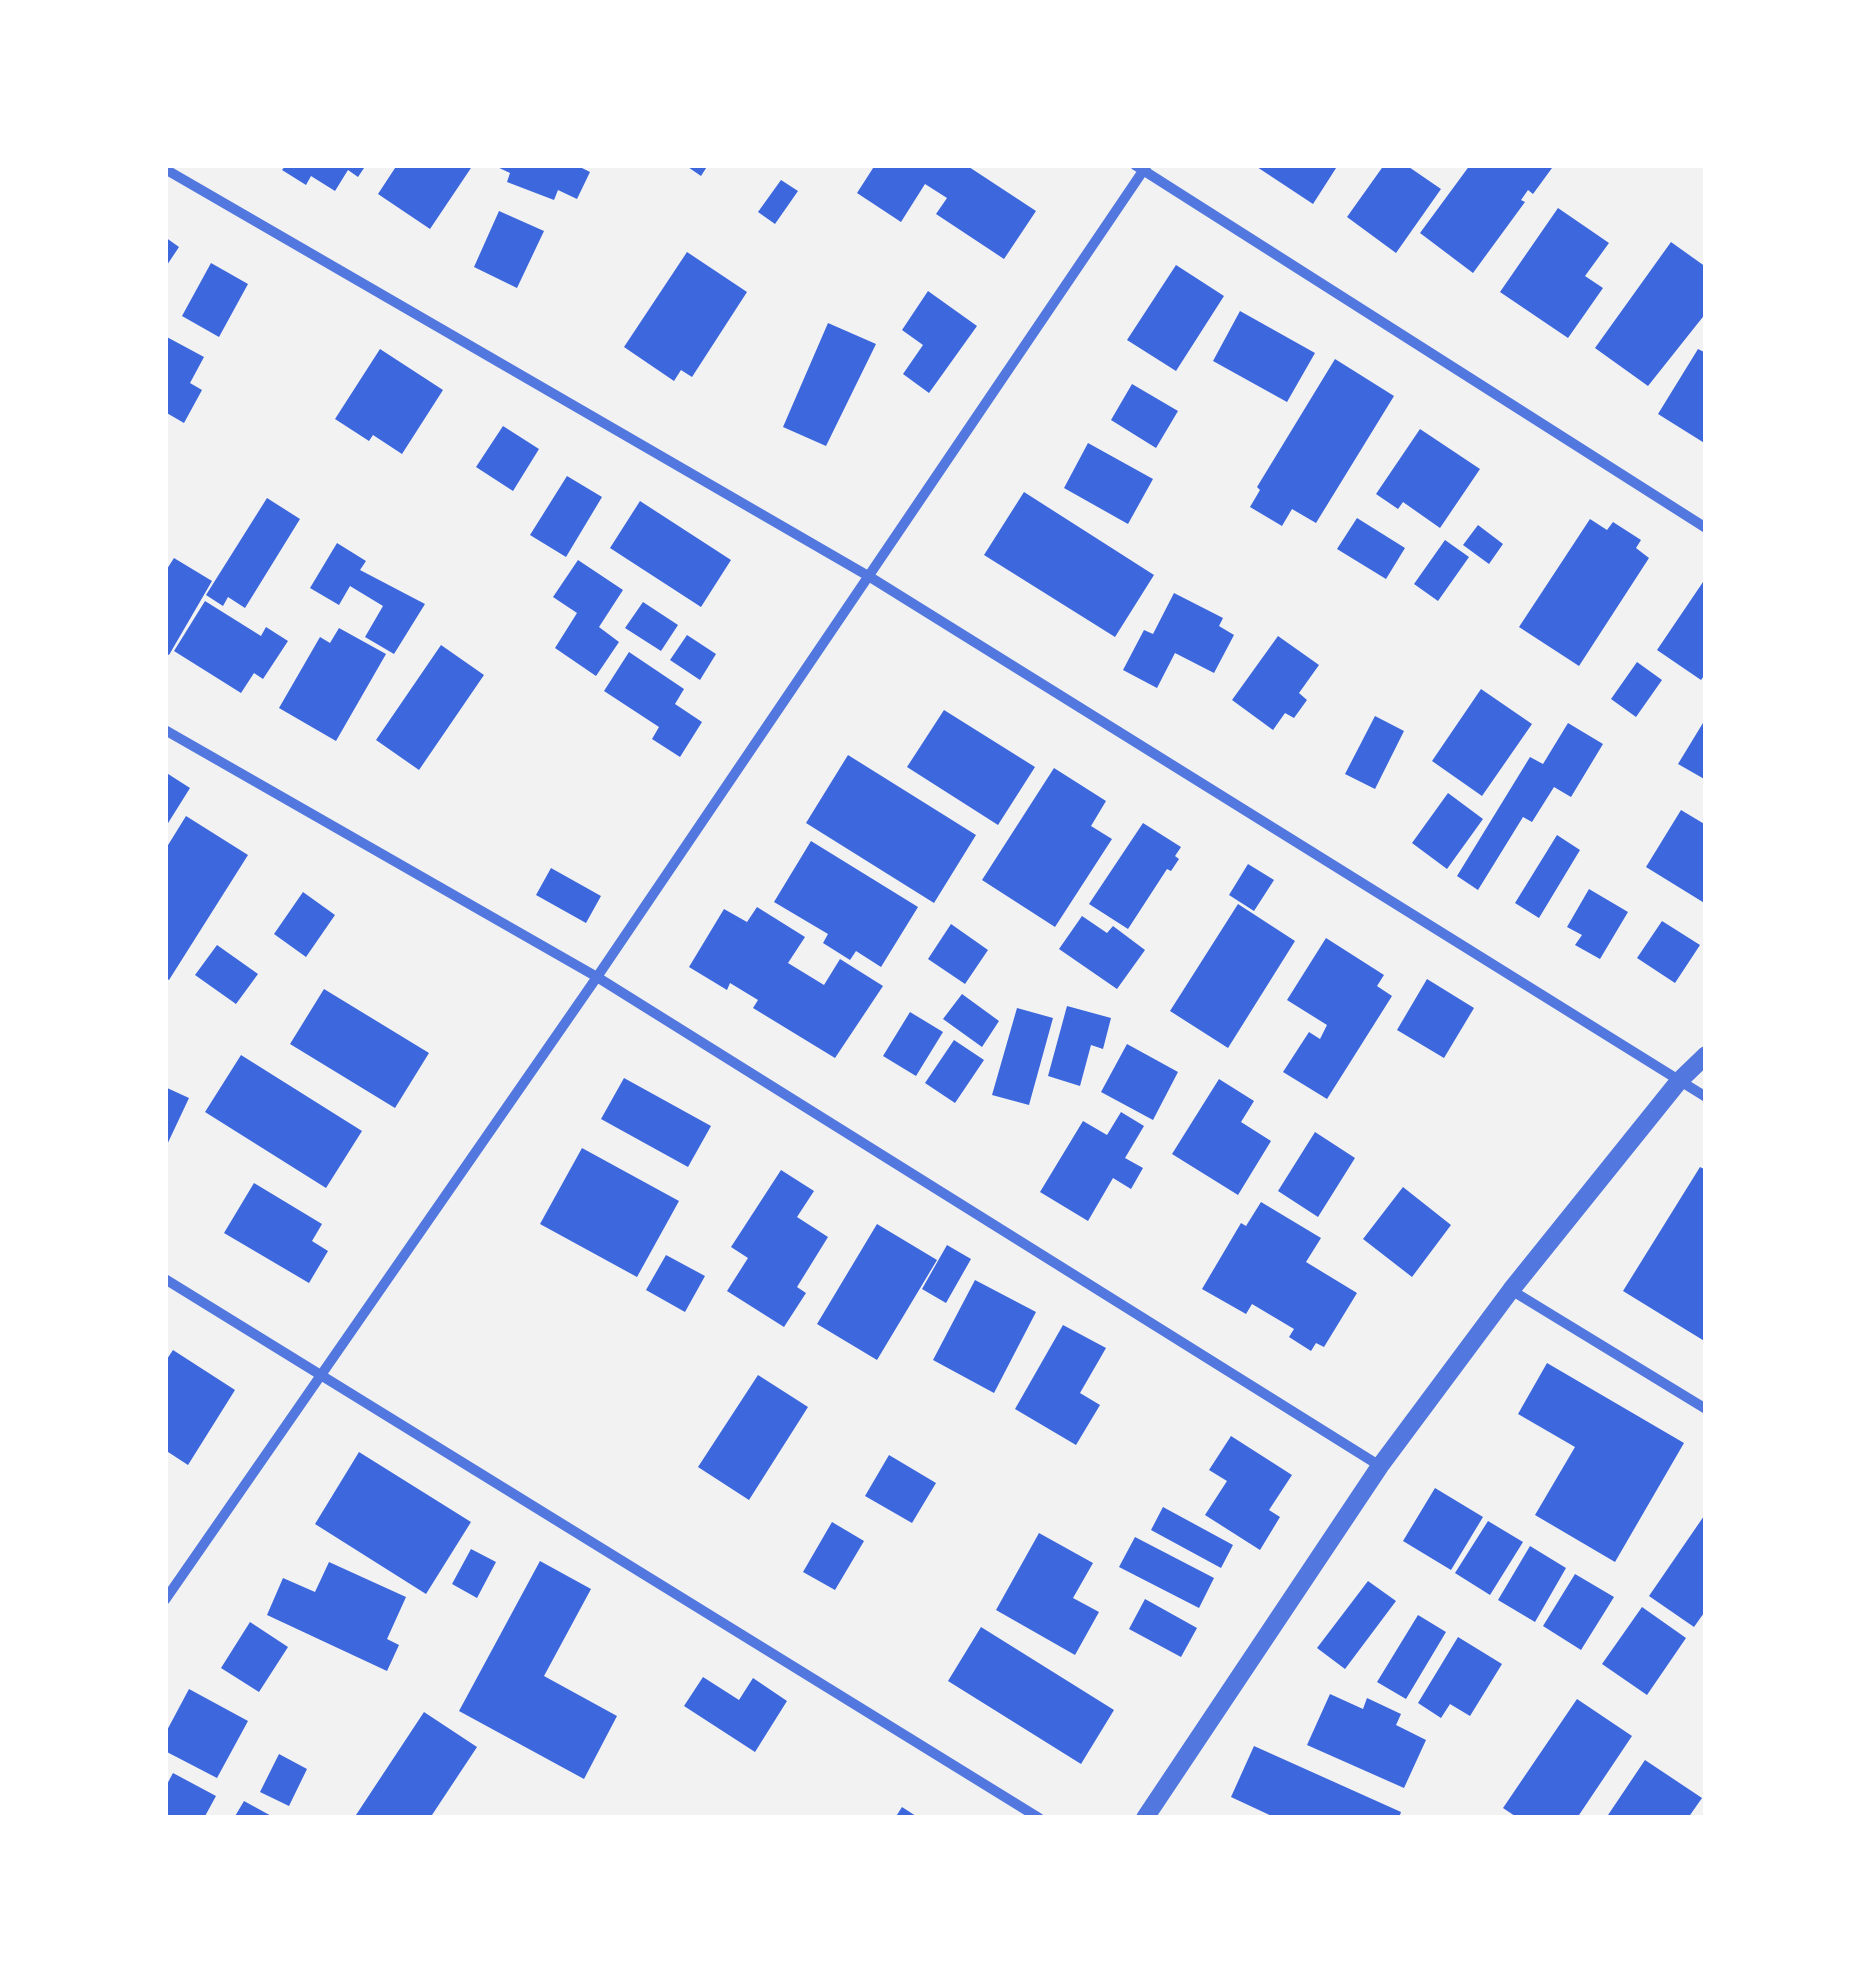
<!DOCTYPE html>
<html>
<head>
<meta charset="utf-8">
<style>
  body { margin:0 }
  #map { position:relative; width:1871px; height:1983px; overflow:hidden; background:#f2f2f2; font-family:Poppins,sans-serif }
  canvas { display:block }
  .frame { position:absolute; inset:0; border:168px solid #fff; pointer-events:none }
</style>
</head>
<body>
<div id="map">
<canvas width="1871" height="1983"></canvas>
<div class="frame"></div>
</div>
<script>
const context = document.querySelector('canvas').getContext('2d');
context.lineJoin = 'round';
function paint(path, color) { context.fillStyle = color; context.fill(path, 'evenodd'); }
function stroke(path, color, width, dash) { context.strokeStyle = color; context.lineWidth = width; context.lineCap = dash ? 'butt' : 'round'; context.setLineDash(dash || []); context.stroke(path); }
paint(new Path2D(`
  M286,165h80l-8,12 -10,-7 -13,21 -24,-15 -5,9 -24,-15z
  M397,165h76l-43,64 -52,-35z
  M493,165h83l14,7 -13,27 -19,-9 -4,10 -47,-18 3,-9z
  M685,165h23l-7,11z
  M875,165h91l70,46 -32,48 -68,-45 11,-16 -22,-14 -24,38 -44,-29z
  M1254,165h84l-25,39z
  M1384,165h22l35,24 -45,64 -49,-36z
  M1470,165l82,3 -19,26 -5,-4 -7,10 4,2 -52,71 -53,-40z
  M781,180l17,11 -23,33 -17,-12z
  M1558,208l51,35 -24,33 18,12 -35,50 -68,-46z
  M499,211l45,20 -27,57 -43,-21z
  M165,237l14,10 -14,21z
  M1671,242l35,25v46l-58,73 -53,-38z
  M687,252l60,40 -55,85 -11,-7 -7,11 -50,-34z
  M211,263l37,21 -29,53 -37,-21z
  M1176,265l48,31 -48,75 -49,-31z
  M928,291l49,35 -48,67 -26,-19 20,-29 -21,-15z
  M1240,311l75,42 -28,49 -74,-41z
  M828,323l48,21 -50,102 -43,-19z
  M165,336l39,21 -14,26 12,7 -18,33 -19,-11z
  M380,349l63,41 -41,64 -29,-19 -4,6 -34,-22z
  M1698,349l8,4v91l-48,-30z
  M1335,359l59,37 -78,127 -24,-14 -10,17 -32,-19 10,-17 -3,-3z
  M1132,384l46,27 -22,37 -45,-28z
  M503,426l36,23 -26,42 -37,-24z
  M1420,429l60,40 -40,59 -37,-26 -5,7 -22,-15z
  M1088,443l65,36 -25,45 -64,-36z
  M567,476l35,21 -36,60 -36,-22z
  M1024,492l130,83 -39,62 -131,-82z
  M267,498l33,21 -55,89 -17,-11 -5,9 -17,-11z
  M640,501l91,59 -30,47 -91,-59z
  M1357,518l48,30 -19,31 -49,-30z
  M1590,519l17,11 6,-8 28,18 -5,8 13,10 -70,108 -60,-39z
  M1478,525l25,19 -14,20 -26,-19z
  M1445,540l24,17 -31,44 -24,-17z
  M337,543l29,18 -6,9 65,34 -31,50 -29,-17 18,-31 -33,-20 -11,19 -29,-17z
  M174,558l38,23 -43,74 -4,-2v-81z
  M578,560l45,30 -24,37 20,15 -23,34 -41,-28 22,-35 -24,-16z
  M1703,582l3,91 -5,7 -44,-30z
  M1174,593l49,25 -4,8 15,9 -20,38 -39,-20 -18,35 -34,-18 21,-40 9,4z
  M205,601l56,35 5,-9 22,14 -25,38 -9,-6 -13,20 -67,-42z
  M643,602l35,23 -17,26 -36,-23z
  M339,628l47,26 -50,87 -57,-33 41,-71 10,6z
  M687,635l29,19 -16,26 -30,-20z
  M1278,636l41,29 -20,28 8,7 -13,18 -9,-5 -12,17 -41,-30z
  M441,645l43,30 -65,95 -43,-30z
  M629,652l55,37 -9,15 27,18 -22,35 -28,-18 7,-12 -55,-36z
  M1637,662l25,18 -26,37 -25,-18z
  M1481,689l51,35 -50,72 -50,-35z
  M944,710l91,57 -37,58 -91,-58z
  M1375,716l29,15 -29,58 -30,-15z
  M1706,718v62l-28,-16z
  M1568,723l35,21 -32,53 -17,-10 -22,35 -9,-5 -45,73 -21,-14 73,-119 13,7z
  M848,755l128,80 -42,68 -128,-80z
  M1054,768l52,33 -15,25 21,13 -57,88 -73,-47z
  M165,772l25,16 -25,40z
  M1448,793l35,26 -36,50 -35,-26z
  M1681,810l25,15v79l-60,-37z
  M186,816l62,39 -79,125 -4,-2v-128z
  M1143,823l38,24 -6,9 4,3 -8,12 -4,-2 -39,60 -39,-25z
  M1557,835l23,15 -41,68 -24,-15z
  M811,841l107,66 -37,60 -25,-16 -6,9 -27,-17 5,-9 -54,-32z
  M1248,864l26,16 -20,31 -25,-16z
  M551,868l50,28 -15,27 -50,-28z
  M1589,889l39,23 -28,47 -25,-14 7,-10 -15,-8z
  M303,892l32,23 -29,42 -32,-23z
  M1238,904l57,37 -67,107 -58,-37z
  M757,907l48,30 -17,26 36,22 16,-26 43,27 -48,72 -82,-50 5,-8 -28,-17 -3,7 -38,-23 35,-58 23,13z
  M1082,916l25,17 6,-7 32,24 -28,39 -58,-40z
  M1662,921l38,24 -25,38 -38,-25z
  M951,924l37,26 -23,34 -37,-25z
  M1326,938l58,37 -7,11 15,10 -65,103 -44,-27 26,-40 11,7 7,-14 -40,-25z
  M217,945l41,29 -22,30 -41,-29z
  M1427,979l47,29 -30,50 -47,-28z
  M324,989l105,64 -34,55 -105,-64z
  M962,994l37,27 -17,26 -39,-28z
  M1067,1006l44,12 -8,31 -12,-4 -11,41 -32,-10z
  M1017,1008l36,10 -24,87 -37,-10z
  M910,1012l33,20 -27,44 -33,-20z
  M954,1040l30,20 -29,43 -30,-20z
  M1127,1044l51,28 -25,48 -52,-28z
  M241,1055l121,76 -36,57 -121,-76z
  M624,1078l87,48 -23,41 -87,-48z
  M1219,1079l35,22 -13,21 30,19 -33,54 -66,-41z
  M165,1087l24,11 -24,51z
  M1121,1112l23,14 -19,32 18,10 -12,21 -18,-11 -25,43 -48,-29 43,-71 24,14z
  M1315,1132l40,26 -37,59 -40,-26z
  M582,1148l97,53 -42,76 -97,-53z
  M1700,1167l6,3v172l-83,-51z
  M781,1170l33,21 -17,26 31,20 -31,50 9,6 -22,34 -57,-36 21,-33 -17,-11z
  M254,1183l68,41 -10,17 16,10 -19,32 -85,-50z
  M1403,1187l48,38 -39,52 -49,-38z
  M1261,1202l60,36 -15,24 51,31 -33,54 -8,-4 -5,8 -22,-14 5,-8 -42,-25 -6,10 -44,-25 39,-66 5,3z
  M877,1224l60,36 -60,100 -60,-36z
  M947,1245l24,14 -25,44 -24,-14z
  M666,1255l39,21 -20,36 -39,-22z
  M975,1280l61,32 -42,81 -61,-33z
  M1063,1325l43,23 -26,45 20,12 -24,40 -61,-36z
  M173,1350l62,40 -47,75 -23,-15v-88z
  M1547,1363l137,80 -69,119 -80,-47 40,-68 -57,-33z
  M758,1375l50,32 -59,93 -51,-33z
  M1231,1436l61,39 -23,35 11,7 -20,33 -55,-35 22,-34 -18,-11z
  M359,1452l112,70 -45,72 -111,-70z
  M889,1455l47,28 -24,40 -47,-27z
  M1435,1488l48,29 -32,53 -48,-29z
  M1163,1507l70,38 -12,23 -70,-38z
  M1706,1513v97l-12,17 -45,-31z
  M1488,1521l35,21 -33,53 -35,-22z
  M832,1522l32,19 -29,49 -32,-18z
  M1039,1533l54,30 -20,35 26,14 -24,43 -79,-45z
  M1135,1537l79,41 -15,30 -80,-41z
  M1530,1546l36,22 -31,54 -37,-22z
  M471,1549l25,13 -19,36 -25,-14z
  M540,1561l51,28 -47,87 73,40 -33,63 -125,-68z
  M329,1562l77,35 -19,42 12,6 -12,26 -120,-56 16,-37 32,14z
  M1575,1574l39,23 -33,53 -38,-24z
  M1368,1581l28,20 -51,68 -28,-21z
  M1145,1599l52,29 -16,29 -52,-28z
  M1642,1607l44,31 -39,57 -45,-31z
  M1418,1615l28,17 -40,67 -29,-17z
  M250,1622l38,25 -29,45 -38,-24z
  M981,1627l133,83 -33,54 -133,-83z
  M1458,1637l44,27 -32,52 -20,-12 -9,14 -23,-15z
  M703,1677l36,23 14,-22 34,23 -32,51 -71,-46z
  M189,1689l59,32 -31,57 -52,-27v-17z
  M1330,1694l33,15 4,-11 34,16 -5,11 30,15 -22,48 -97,-43z
  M1577,1699l55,37 -55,82h-59l-15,-10z
  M424,1712l53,35 -47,71h-76z
  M1254,1746l147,66 -2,6h-123l-45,-21z
  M279,1754l28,15 -18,37 -29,-14z
  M1645,1760l57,38 -14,20h-82z
  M173,1773l43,23 -12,22h-39v-30z
  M244,1801l31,17h-41z
  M902,1807l17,11h-24z`), '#3d67dc');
stroke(new Path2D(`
  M1135,165l571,363
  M165,169l705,408 836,520
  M165,730l432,247 783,489
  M165,1279l874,539
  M1511,1290l195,119
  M165,1600l432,-623 550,-812`), '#5277de', 10);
stroke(new Path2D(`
  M1145,1818l235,-352 131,-176 168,-209 27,-26`), '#5277de', 18);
</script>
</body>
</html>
